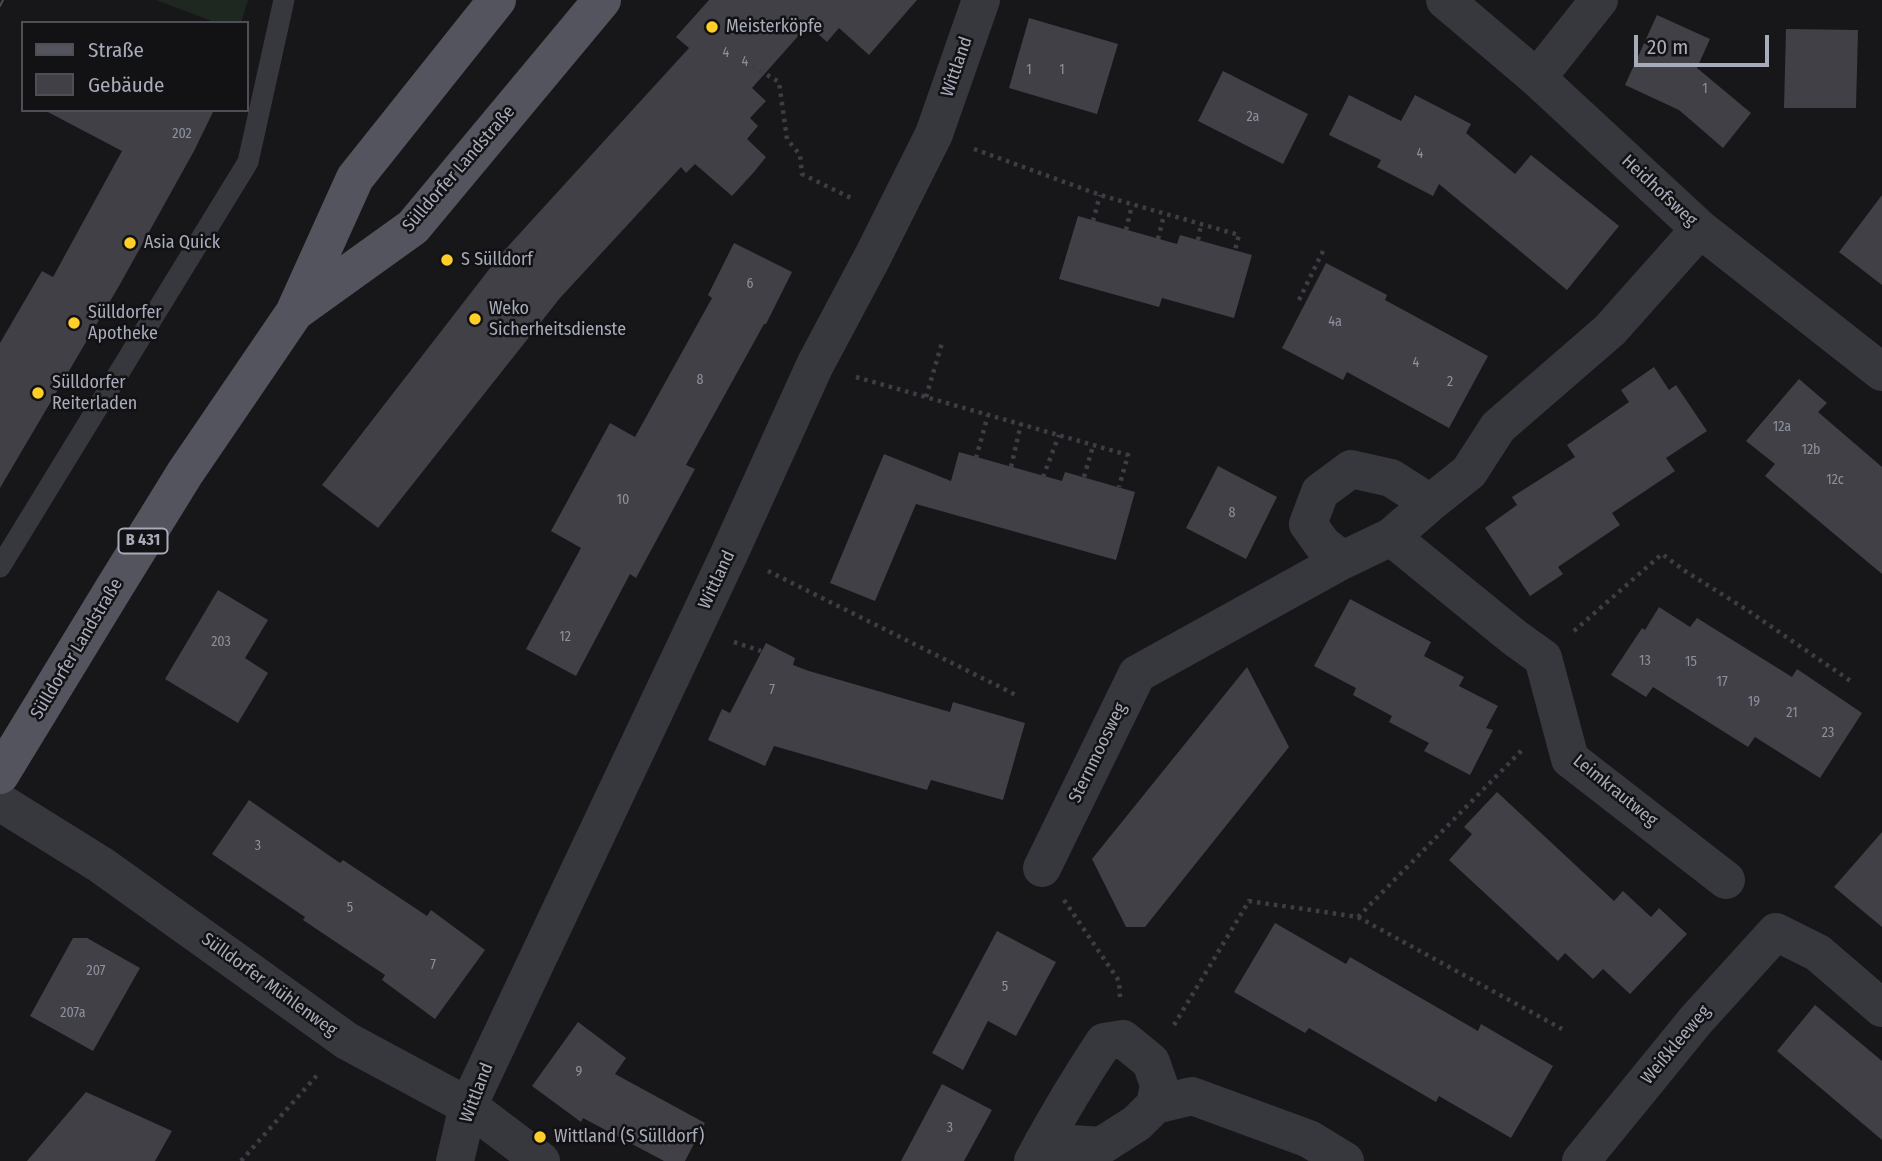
<!DOCTYPE html>
<html>
<head>
<meta charset="utf-8">
<style>
  body { margin:0 }
  #map { position:relative; width:1882px; height:1161px; overflow:hidden; background:#171619; font-family:"Fira Sans Condensed",sans-serif }
  canvas { display:block }
  .legend { position:absolute; left:21px; top:21px; width:228px; height:91px; box-sizing:border-box; background:#121114; border:2px solid #4e4f56; margin:0; padding:9px 12px; list-style:none; font-size:21px; color:#a7abba }
  .legend li { display:flex; align-items:center; gap:14px; height:35px }
  .legend b { width:35px; border:2px solid #4e4f56 }
  .scale { position:absolute; left:1634px; top:35px; width:135px; height:32px; box-sizing:border-box; border:4px solid #a7abba; border-top:0; padding-left:9px; font-size:21px; line-height:24px; white-space:nowrap; color:#a7abba; -webkit-text-stroke:5px #121114; paint-order:stroke }
</style>
</head>
<body>
<div id="map">
<canvas width="1882" height="1161"></canvas>
<ul class="legend">
<li><b style="height:9px;background:#53545d"></b>Straße</li>
<li><b style="height:19px;background:#404046"></b>Gebäude</li>
</ul>
<div class="scale">20 m</div>
</div>
<script>
const context = document.querySelector('canvas').getContext('2d');
context.lineJoin = 'round';
function paint(path, color) { context.fillStyle = color; context.fill(path, 'evenodd'); }
function stroke(path, color, width, dash) { context.strokeStyle = color; context.lineWidth = width; context.lineCap = dash ? 'butt' : 'round'; context.setLineDash(dash || []); context.stroke(path); }
function drawText(font, color, halo, rows, align = 'center') {
  context.font = font + ' "Fira Sans Condensed",sans-serif'; context.lineWidth = 5; context.setLineDash([]); context.textBaseline = 'middle'; context.strokeStyle = halo; context.fillStyle = color; for (const [text, x, y, turn = 0] of rows) {
    context.save(); context.translate(x, y); context.rotate((+turn || 0) * Math.PI / 180); context.textAlign = isNaN(turn) ? turn : align; if (halo) context.strokeText(text, 0, 0); context.fillText(text, 0, 0); context.restore();
  }
}
paint(new Path2D(`
  M156,0h92l-7,23h-24z`), '#1e2720');
paint(new Path2D(`
  M709,0h208l-48,55 -30,-27 -12,14 -19,-17 -56,63 14,13 -16,17 8,8 -11,13 19,18 -12,15 -22,24 -37,-32 -9,9 -5,-6 -121,131 -182,230 -56,-43 179,-231 188,-206 -13,-11z
  M1657,15l53,24 -13,29 54,45 -28,35 -44,-38 -54,-25z
  M1029,18l89,26 -21,70 -88,-26z
  M1786,29l72,1 -2,78h-72z
  M1223,71l85,43 -25,50 -85,-43z
  M1349,95l52,26 14,-26 56,29 -5,9 49,41 16,-19 88,71 -52,64 -128,-106 -6,12 -56,-29 4,-7 -52,-25z
  M44,110h170l-20,41 -75,135 -119,202v-145l42,-72 11,6 69,-126z
  M1882,195v90l-43,-33z
  M1078,216l99,28 3,-9 72,20 -18,63 -72,-20 -3,9 -100,-28z
  M734,243l58,29 -26,52h-2l-78,141 9,4 -59,109 -6,-4 -54,102 -50,-27 55,-101 -30,-17 59,-108 25,14 77,-139 -4,-3z
  M1326,263l61,32 -2,5 103,56 -39,72 -102,-56 -4,8 -61,-32z
  M1654,367l15,23 7,-5 31,46 -41,27 9,13 -63,42 8,12 -62,42 5,7 -33,22 -45,-68 32,-23 -5,-8 63,-40 -8,-12 62,-43 -8,-12z
  M1799,379l28,24 -9,9 64,55v107l-117,-98 10,-12 -29,-23z
  M959,452l103,29 3,-9 70,20 -19,68 -200,-56 -41,97 -45,-18 54,-129 67,27z
  M1218,466l59,31 -31,62 -60,-31z
  M218,590l50,30 -23,38 23,15 -30,50 -73,-44z
  M1350,599l81,43 -7,14 40,21 -5,9 39,20 -12,22 7,2 -23,45 -46,-24 5,-8 -40,-21 3,-6 -39,-21 3,-7 -42,-22z
  M1659,607l31,20 7,-9 95,59 5,-8 65,44 -42,65 -65,-41 -7,10 -95,-60 -7,10 -35,-22 31,-47 3,2z
  M766,643l29,15 -2,7 16,6 141,41 3,-10 72,21 -22,77 -72,-20 -4,10 -153,-44 -9,20 -57,-26 14,-31 8,4z
  M1247,667l42,80 -144,180h-19l-34,-68z
  M1497,792l117,109 9,-10 28,26 8,-9 28,26 -57,60 -27,-25 -10,10 -28,-26 -7,8 -109,-101 23,-26 -8,-7z
  M249,800l91,63 3,-3 84,56 4,-6 54,40 -50,69 -53,-39 3,-5 -82,-55 2,-3 -93,-63z
  M1882,832v95l-48,-40z
  M1275,923l71,41 4,-7 128,74 3,-7 72,42 -42,72 -72,-42 -3,6 -127,-74 -4,5 -71,-41z
  M997,931l59,31 -40,74 -28,-15 -25,49 -31,-17z
  M73,938h14l53,30 -47,83 -63,-35z
  M1815,1005l67,56v79l-105,-89z
  M578,1022l48,36 -11,16 90,49 -20,38h-21l-81,-43 -2,4 -49,-36z
  M942,1084l50,26 -28,51h-63z
  M86,1092l86,39 -17,30h-128z`), '#404046');
stroke(new Path2D(`
  M745,62l34,20 8,57 13,16 2,19 51,25
  M974,149l126,46 139,40 -4,15
  M1093,221l7,-26
  M1126,230l6,-25
  M1158,239l6,-24
  M1198,240l3,-15
  M1299,300l26,-53
  M856,377l272,78 -9,32
  M926,397l16,-54
  M976,458l12,-43
  M1011,467l10,-43
  M1043,477l16,-42
  M1084,477l9,-31
  M768,571l248,124
  M1574,631l88,-77 23,17 62,39 105,72
  M734,642l27,9
  M1064,900l55,81 1,16
  M1358,917l204,112
  M1174,1025l75,-124 109,16 166,-169
  M241,1161l78,-88`), '#3d3e45', 4.5, [3.5, 5]);
stroke(new Path2D(`
  M0,567l248,-405 36,-162`), '#37373e', 21);
stroke(new Path2D(`
  M1445,0l92,78 163,151 182,143
  M1537,78l62,-78
  M1430,503l-39,34 -48,23 -20,-15 -15,-21 12,-32 31,-23 40,9 39,25 39,-31 29,-45 112,-97 90,-101
  M1391,537l124,101 28,20 27,101 156,121
  M0,802l101,63 246,176 121,65 73,55
  M1042,868l95,-194 206,-114
  M1155,1105l37,-9 117,43 36,22
  M455,1161l13,-55 262,-554 85,-187 58,-109 61,-122 47,-134
  M1033,1161c22,-41 45,-80 71,-119l19,-3 28,23 8,23 -4,20 -18,18 -36,23 -58,-4
  M1581,1161l115,-141 80,-88 42,21 64,55`), '#37373e', 38);
stroke(new Path2D(`
  M296,311l117,-84 189,-227
  M0,775l114,-187 71,-115 109,-160 61,-135 142,-178`), '#53545d', 38);
stroke(new Path2D(`
  M0,6l3,-6`), '#4a4b53', 2);
for (const [x, y, r, color] of [
  [712,27,7,"#ffce28"],
  [130,243,7,"#ffce28"],
  [447,260,7,"#ffce28"],
  [475,319,7,"#ffce28"],
  [74,323,7,"#ffce28"],
  [38,393,7,"#ffce28"],
  [540,1137,7,"#ffce28"]
]) { const dot = new Path2D(); dot.arc(x, y, r, 0, 2 * Math.PI); context.fillStyle = color; context.fill(dot); stroke(dot, '#121114', 2.5); }
drawText('14px', '#8d909d', null, [
  ["4",726,53],
  ["4",745,62],
  ["1",1029,70],
  ["1",1062,70],
  ["1",1705,89],
  ["2a",1253,117],
  ["202",182,134],
  ["4",1420,154],
  ["6",750,284],
  ["4a",1335,322],
  ["4",1416,363],
  ["8",700,380],
  ["2",1450,382],
  ["12a",1782,427],
  ["12b",1811,450],
  ["12c",1835,480],
  ["10",623,500],
  ["8",1232,513],
  ["12",565,637],
  ["203",221,642],
  ["13",1645,661],
  ["15",1691,662],
  ["17",1722,682],
  ["7",772,690],
  ["19",1754,702],
  ["21",1792,713],
  ["23",1828,733],
  ["3",258,846],
  ["5",350,908],
  ["7",433,965],
  ["207",96,971],
  ["5",1005,987],
  ["207a",73,1013],
  ["9",579,1072],
  ["3",950,1128]
]);
for (const [x, y, w] of [
  [143,541,49]
]) { const box = new Path2D(); box.roundRect(x - w / 2, y - 12.5, w, 25, 5); context.fillStyle = '#121114'; context.fill(box); stroke(box, '#a7abba', 2); }
drawText('bold 16px', '#a7abba', null, [
  ["B 431",143,541]
]);
drawText('18px', '#a7abba', '#121114', [
  ["Meisterköpfe",726,27],
  ["Asia Quick",144,243],
  ["S Sülldorf",461,260],
  ["Weko",489,309],
  ["Sicherheitsdienste",489,330],
  ["Sülldorfer",88,313],
  ["Apotheke",88,334],
  ["Sülldorfer",52,383],
  ["Reiterladen",52,404],
  ["Wittland (S Sülldorf)",554,1137]
], 'left');
drawText('18px', '#a7abba', '#121114', [
  ["Wittland",957,67,-71],
  ["Sülldorfer Landstraße",459,169,-49],
  ["Heidhofsweg",1659,191,43],
  ["Wittland",717,580,-65],
  ["Sülldorfer Landstraße",77,649,-59],
  ["Sternmoosweg",1098,753,-64],
  ["Leimkrautweg",1615,791,39],
  ["Sülldorfer Mühlenweg",269,985,36],
  ["Weißkleeweg",1676,1045,-50],
  ["Wittland",477,1093,-69]
]);
</script>
</body>
</html>
